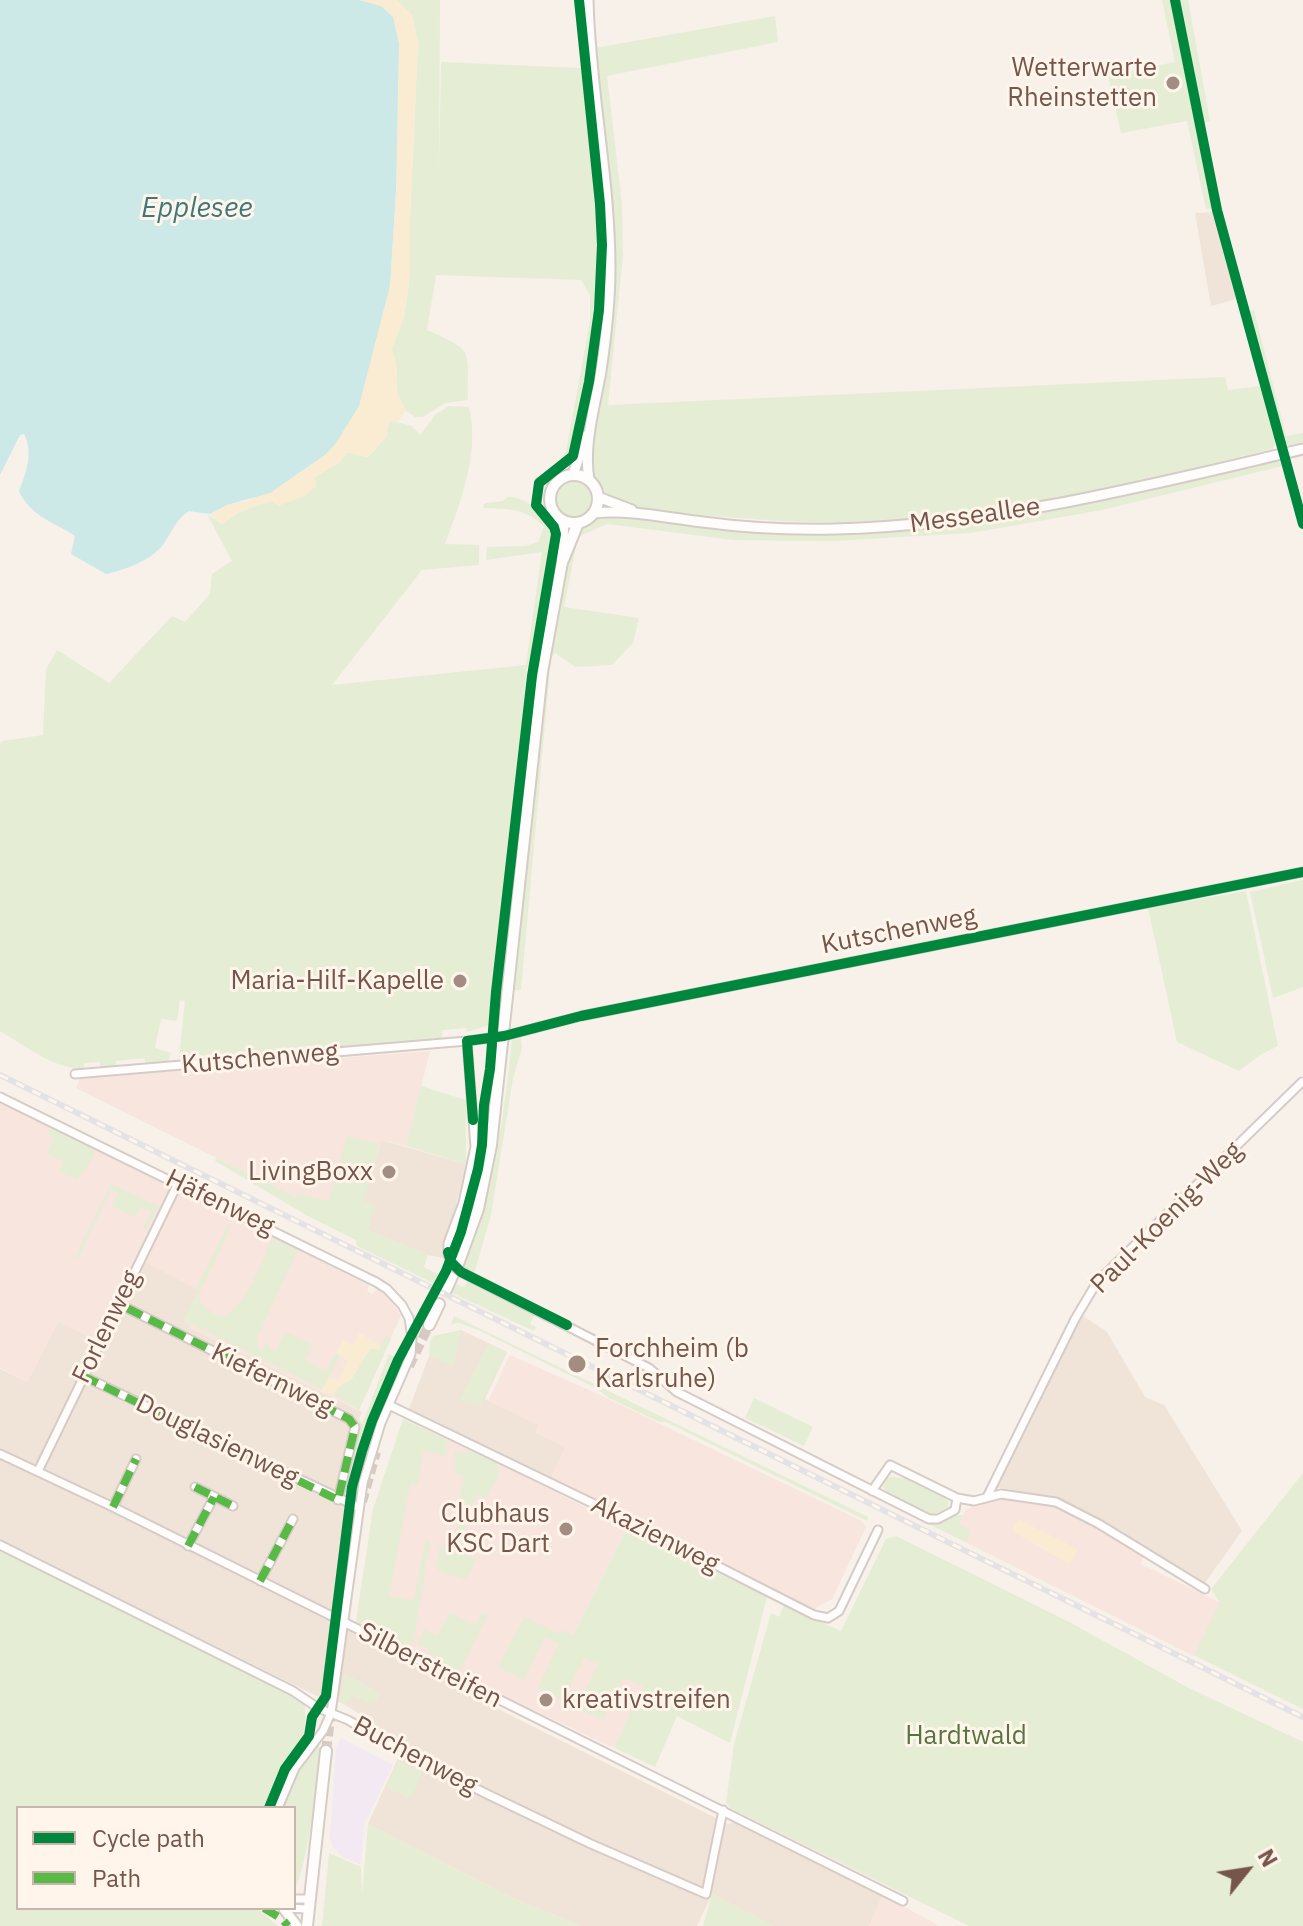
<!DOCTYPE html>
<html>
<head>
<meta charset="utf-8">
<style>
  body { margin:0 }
  #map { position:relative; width:1303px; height:1926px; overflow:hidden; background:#f7f1ea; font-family:"IBM Plex Sans",sans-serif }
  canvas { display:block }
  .legend { position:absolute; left:16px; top:1806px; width:280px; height:104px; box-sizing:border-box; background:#fff5eb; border:2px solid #c8b5ab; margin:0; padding:10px 14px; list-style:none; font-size:24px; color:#76554a }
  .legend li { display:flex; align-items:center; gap:16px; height:40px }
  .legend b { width:40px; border:2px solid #c8b5ab }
  .north { position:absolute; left:1207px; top:1830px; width:80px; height:80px; -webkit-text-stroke:6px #fff5eb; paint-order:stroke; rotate:60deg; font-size:22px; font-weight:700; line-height:32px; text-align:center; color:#76554a }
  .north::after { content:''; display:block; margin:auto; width:28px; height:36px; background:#76554a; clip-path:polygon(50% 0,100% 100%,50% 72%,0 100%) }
</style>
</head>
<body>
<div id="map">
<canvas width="1303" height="1926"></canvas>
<ul class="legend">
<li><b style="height:10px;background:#00873e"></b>Cycle path</li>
<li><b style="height:10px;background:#58b947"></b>Path</li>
</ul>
<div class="north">N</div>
</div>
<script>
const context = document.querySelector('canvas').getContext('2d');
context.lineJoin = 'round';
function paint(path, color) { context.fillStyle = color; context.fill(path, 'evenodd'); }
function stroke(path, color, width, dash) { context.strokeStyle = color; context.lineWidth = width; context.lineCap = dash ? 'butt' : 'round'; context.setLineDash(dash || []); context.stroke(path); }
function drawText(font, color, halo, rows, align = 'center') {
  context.font = font + ' "IBM Plex Sans",sans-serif'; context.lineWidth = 6; context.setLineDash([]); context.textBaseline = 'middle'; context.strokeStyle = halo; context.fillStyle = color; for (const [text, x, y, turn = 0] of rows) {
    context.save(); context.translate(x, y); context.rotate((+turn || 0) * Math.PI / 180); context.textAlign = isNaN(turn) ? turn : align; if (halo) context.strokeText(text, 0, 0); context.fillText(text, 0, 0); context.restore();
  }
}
paint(new Path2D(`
  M1214,212l22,87 -25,7 -16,-93z
  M381,1140l85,24 -23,94 -15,-3 -61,-25 -4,-29z
  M140,1259l59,31 -15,31 6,3 -1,3 173,85 -3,7 3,5v10l-15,51 4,19 -16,103 1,12 77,39 53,35 262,131 6,-2 149,73 -14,31h-96l-61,-32 -15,32h-117l-70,-29 -142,-73 35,-77 -35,-20 2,-7 -30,-18 -19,-4 -321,-158v-171l27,13 31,-60z
  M1082,1315l25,17 38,65 19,8 78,126 -38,53 -79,-49 -70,-37 -60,-11z
  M461,1330l46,22 -22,47 54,26 -3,8 30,14 -17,35 -91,-45 -13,-10 -36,-18 20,-53 15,5z`), '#f0e3d7');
paint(new Path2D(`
  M430,1051l-24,95 -25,-6 -17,61 12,4 -18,23 -282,-140 4,-9 16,-2z
  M0,1103l101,47 268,135 -2,6 5,3 5,-5 9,6 15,20 -42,95 -171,-83 2,-3 -7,-4 16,-30 -59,-31 -40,83 -42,-20 -31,60 -27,-14z
  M510,1355l90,40 260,125 6,7 -34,72 -18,10 -265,-127 17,-35 -31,-14 4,-8 -51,-24z
  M403,1419l95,44 129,65 -57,115 77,36 -33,69 -156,-73 -102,-53 17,-113z
  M1000,1499l54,6 24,9 66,39 -3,11 80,39 -27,53 -253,-126 16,-3 9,-18z
  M883,1895l56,31h-70z`), '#f7e5de');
paint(new Path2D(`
  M341,1738l52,27 -29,60 -3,40 -18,-8 -9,-8 -4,-10 6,-91z`), '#f2e9f2');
paint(new Path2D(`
  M396,0h44l-1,173 2,-111 140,6c12,88 23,175 14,264 -5,41 -15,81 -24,121l-4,7 -30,19h-4l23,-15 10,-12 24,-131v-26l-9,-15 -145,-5 -9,55c49,22 40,19 41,70l-23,3 -22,14h-8l-9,-6 -9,-17 -1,-30 -4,-15 12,-32 6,-41v-59l8,-174 -6,-28z
  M1162,0h11l42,208 -9,1 -19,-88 -66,12 -13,-58 67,-13z
  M1177,0h11l22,121 -7,2 35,154h-2l-36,-156z
  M775,16l3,26 -171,34 15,128 1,51 -15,150 617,-28 3,13 33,-4 15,55 -3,8c-122,28 -246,64 -371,72 -59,4 -117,1 -176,-4 -36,-3 -89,-4 -120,-20l-15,-25 -1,-10 23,-154v-76l-18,-184z
  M1254,310l32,126 17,-3v9l-13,4 -7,-4 -37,-130z
  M449,406l20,1c11,47 -8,93 -24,137l34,1v20l-57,5 -90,115 194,-20 16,-113 -56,8 1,-13 38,-1 13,-4 6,-15c-17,-19 -36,-18 -60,-19l-1,-3 3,-2 17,-2 5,-4c21,0 34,17 43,35l-21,134 -3,1 -28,292 -9,66 -23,7 -1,-4 -24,2v8l-257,23 -6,-4 6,-56 -5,-1 -3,21 -16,-2 -6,29 16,5 -3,9 -22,2 -2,-6 -28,3v5l-16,2v-6l-16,1v6c-30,0 -59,-23 -84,-38v-287l3,-3 40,-6 3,-66 11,-19 52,33 63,-67 13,6 25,-28 2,-20 20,-13 -25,-47 15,10 17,-12 33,-12 7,6 36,-29 25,-15 7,-10 21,5 18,-20 3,-17 23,6 8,9 16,-21z
  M1276,459l7,7 -181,44 -131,23 -137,8 -101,-1 -126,-16 -29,13 -14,70 75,11 -6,25 -21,22 -37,2 -20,-14 -4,5 -30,332h-6l24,-249 13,-100 19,-98c7,-13 17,-24 31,-27 26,-4 65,6 91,10 40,6 81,9 121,9 157,1 310,-41 462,-76z
  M554 499a20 20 0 1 1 40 0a20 20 0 1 1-40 0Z
  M1303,880v107l-30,11 -23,-106z
  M1246,891l32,155 -18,9 -21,16 -62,-29 -29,-134z
  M521,1038l1,10 -9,30 -22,137 -17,59 -11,-6c30,-70 41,-152 49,-228z
  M421,1086l45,14v64l-60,-18z
  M51,1127l41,19 3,6 -11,21 -3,-1 -3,8 -19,-9 5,-10 -17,-7 7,-17 -6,-3z
  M347,1136l32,8 -15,57 12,4 -8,25 60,25 -4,12 17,9 -4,9 -80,-39 -1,-6 -50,-25 -91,-54 2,-3 79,39 2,-4 31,8z
  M111,1184l51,24 -5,1 -11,21 -3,-1 8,-18 -11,-4 -5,10 -23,-11 6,-13 -7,-4 -33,69 -3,-1z
  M229,1223l3,1 -31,66 -2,11 13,12 10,4c24,-8 40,-57 51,-80l25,13 -42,89 3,2 -3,6 6,3 4,-6 9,8 11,-20 26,13 -7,15 21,11 10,-18 4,3 -18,33 -139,-69 16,-30 -3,-2z
  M467,1281l68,33 -5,10 6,3 -2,4 -82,-38 4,-9 8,3z
  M454,1316l414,201 -1,4 -201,-99h-7l-50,-24 -15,-11 -116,-57 -19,-7 -8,1z
  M461,1330l-7,36 -25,-10 1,-14 3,-6z
  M386,1336l5,3 -32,71 -25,-16c4,-8 10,-8 15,-15 8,-9 13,-21 22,-30h8z
  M488,1344l18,8 -26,54 -21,-6z
  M389,1354l8,4 -29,68 -18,56 12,-58z
  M754,1398l59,29 -9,19 -59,-28z
  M403,1419l44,21 -1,16 -23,-5 -5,34 -8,-1 -21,112 25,4 12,-62 4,5 -17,101 -8,5 -49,-27 17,-113z
  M468,1450l30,13v14l-11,21 -9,-4 -7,15 -12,-6 5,-27 -8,-2 -2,-22 12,1z
  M817,1469l107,49 39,-3 -4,9 12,7 -5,12 228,112 26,-52 -9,-14 92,-116v236z
  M891,1477c18,1 50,8 58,26l-1,4 -15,8 -44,-20 -6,-8 4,-9z
  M464,1511l7,4 -10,21 8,4 -6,13 13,6 -10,21 -27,-9 -3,-5 4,-19 9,1z
  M627,1528l140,69 -37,146 -53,-27 -22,51 -41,-19 29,-62 -19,-8 -21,42 -26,-12 21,-44 -14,-6 -21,42 -25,-12 21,-44 -14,-7 -21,43 -26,-13 26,-50 36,17 2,-4 11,6z
  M896,1536l175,87 116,64 116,55v184h-334l-239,-118 -4,-5 8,-59 37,-131 8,4 5,-12 57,26 45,-92z
  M0,1549l291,145 14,12c0,7 1,14 0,20 -2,18 -30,61 -39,82h-248v100h239l21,18h-278z
  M450,1613l25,12 7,-12 6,2 -30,60 -27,-14 3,-6 -6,-3 2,-3 -13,-4 7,-15 13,5z
  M344,1673l37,20 -7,12 -22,-9 -7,9 -5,-3z
  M319,1744c1,24 -12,128 -25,146v-82h-12l11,-29z
  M398,1761l24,12 -11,26 -25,-12z
  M368,1824l142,73 70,29h-258l7,-73 32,14 1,27z
  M712,1894l61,32h-70z`), '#e5edd5');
paint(new Path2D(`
  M359,0h37l16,15 6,28 -8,174v59l-6,41 -12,32 4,15 1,30 9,17 -9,12 -8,-3 -3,17 -19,20 -20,-5 -7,10 -25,15 1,9 -11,10 -27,10 -6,-5 -32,10 -18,13 -12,-10 17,-9 20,-4 36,-17 31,-20 45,-58 31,-120 6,-95 3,-148 -6,-26 -12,-11z
  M359,1333l22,12 -2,4h-9l-18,30 -14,8 -4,7 -13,-2 8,-15 9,3 10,-19 -12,-8 7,-13 10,4z
  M1018,1519l60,30 -8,16 -58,-34z`), '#faecd3');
paint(new Path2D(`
  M0,0h359l22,6 12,11 6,26 -3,148 -6,95 -31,120 -23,37 -11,12 -55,38 -43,12 -17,9 -21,-3c-15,10 -17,22 -27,35 -12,15 -38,24 -56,28l-35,-20 4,-18c-21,-14 -45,-20 -56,-45 7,-18 15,-38 5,-57l-4,1 -20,40z`), '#cce9e7');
stroke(new Path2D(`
  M409,1366l20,-41
  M362,1502l14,-50
  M326,1751l5,-40`), '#d7cac2', 10, [10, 5]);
const minor = new Path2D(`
  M75,1074l392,-33 37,-5 77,-20 722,-144
  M0,1097l376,185 11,7 15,16 7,13 3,20 -1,16 -30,69 -18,60 -32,230 -8,18 -28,37 -17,40
  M448,1255v-12l15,-40 12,-56 -8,-106
  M461,1272l188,96 28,24 252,127h9l17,-9 2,-12
  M119,1304l230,115 6,8 -17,73
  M83,1376l275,131
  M389,1405l232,112 193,98 14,3 11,-7 39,-81
  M0,1454l113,53 790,394
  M38,1471l140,-288
  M195,1487l38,19
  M872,1491l18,-26 67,33 17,3 27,-7 55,8 43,22 106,65
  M987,1497l88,-178 22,-37 205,-200
  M113,1507l23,-48
  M0,1545l293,146 25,17 30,12 52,31 91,45 100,48 115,50 17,-84
  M188,1546l26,-49
  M260,1581l33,-62
  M294,1899h15
  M283,1908l25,1`);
const tertiary = new Path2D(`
  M588,0c2,90 22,178 22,268 0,35 -4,69 -9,103 -6,35 -18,73 -12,109
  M573,474l14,-39
  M598,497l34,13
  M594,513c36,-4 73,5 109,9 44,6 89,8 133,7 159,-4 313,-44 467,-80
  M284,1909l13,17`);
const secondary = new Path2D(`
  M550 499a24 24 0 1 1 48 0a24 24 0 1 1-48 0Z
  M563,560l15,-37
  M458,1264l20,-55 13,-64 51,-473 20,-110 1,-34 -3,-9
  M446,1290l7,-16
  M429,1325l10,-21
  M307,1926l19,-175`);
stroke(minor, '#d6ccc7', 11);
stroke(tertiary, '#d6ccc7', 13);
stroke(secondary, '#d6ccc6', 14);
stroke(minor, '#fefdfc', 7);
stroke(tertiary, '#fefdfc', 9);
stroke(secondary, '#fefdfc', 10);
const rail = new Path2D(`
  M0,1075l1303,642`);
stroke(rail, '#e4e2e4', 6);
stroke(rail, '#fff5eb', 3, [9]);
const minorBridge = new Path2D(`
  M448,1255l5,11 8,6`);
stroke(minorBridge, '#d6ccc7', 11, []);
stroke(minorBridge, '#fefdfc', 7);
stroke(new Path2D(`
  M83,1376l255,124 17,-73 -6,-8 -230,-115
  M195,1487l38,19
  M113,1507l23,-48
  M188,1546l26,-49
  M260,1581l33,-62
  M264,1908l18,11 6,7`), '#58b947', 8, [16, 8]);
stroke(new Path2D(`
  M1175,0l42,210 86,314
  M473,1120l-6,-79 37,-5 77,-20 722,-144
  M448,1252l3,10 10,10 106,53
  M269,1808l16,-39 24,-33 3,-19 14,-21 26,-209 10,-36 10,-30 26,-61 48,-89 15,-39 17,-63 4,-24 2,-40 6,-36 6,-77 36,-316 24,-142 -2,-7 -18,-22 3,-22 34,-27 16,-74 10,-72 3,-65 -2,-41 -21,-204`), '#00873e', 10);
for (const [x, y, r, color] of [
  [1173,83,8,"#a38c82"],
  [460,981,8,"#a38c82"],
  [389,1172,8,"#a38c82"],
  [577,1364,10,"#a38c82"],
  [566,1529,8,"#a38c82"],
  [546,1700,8,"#a38c82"]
]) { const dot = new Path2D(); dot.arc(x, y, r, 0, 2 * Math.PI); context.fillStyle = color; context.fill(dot); stroke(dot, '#fff5eb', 3); }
drawText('26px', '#76554a', '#fff5eb', [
  ["Wetterwarte",1157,68],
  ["Rheinstetten",1157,98],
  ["Maria-Hilf-Kapelle",444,981],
  ["LivingBoxx",373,1172],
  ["Forchheim (b",595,1349,"left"],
  ["Karlsruhe)",595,1379,"left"],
  ["Clubhaus",550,1514],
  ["KSC Dart",550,1544],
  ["kreativstreifen",562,1700,"left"]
], 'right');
drawText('26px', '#76554a', '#fff5eb', [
  ["Messeallee",975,516,-8],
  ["Kutschenweg",899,931,-11],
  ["Kutschenweg",260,1059,-5],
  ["Häfenweg",220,1203,26],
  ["Paul-Koenig-Weg",1167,1218,-45],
  ["Forlenweg",107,1327,-64],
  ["Kiefernweg",272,1380,26],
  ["Douglasienweg",217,1441,26],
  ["Akazienweg",655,1535,27],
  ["Silberstreifen",430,1666,27],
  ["Buchenweg",415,1756,28]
]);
drawText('26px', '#55753f', '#fff5eb', [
  ["Hardtwald",966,1736]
]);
drawText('italic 28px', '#3d787b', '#fff5eb', [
  ["Epplesee",197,209]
]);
</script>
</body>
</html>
